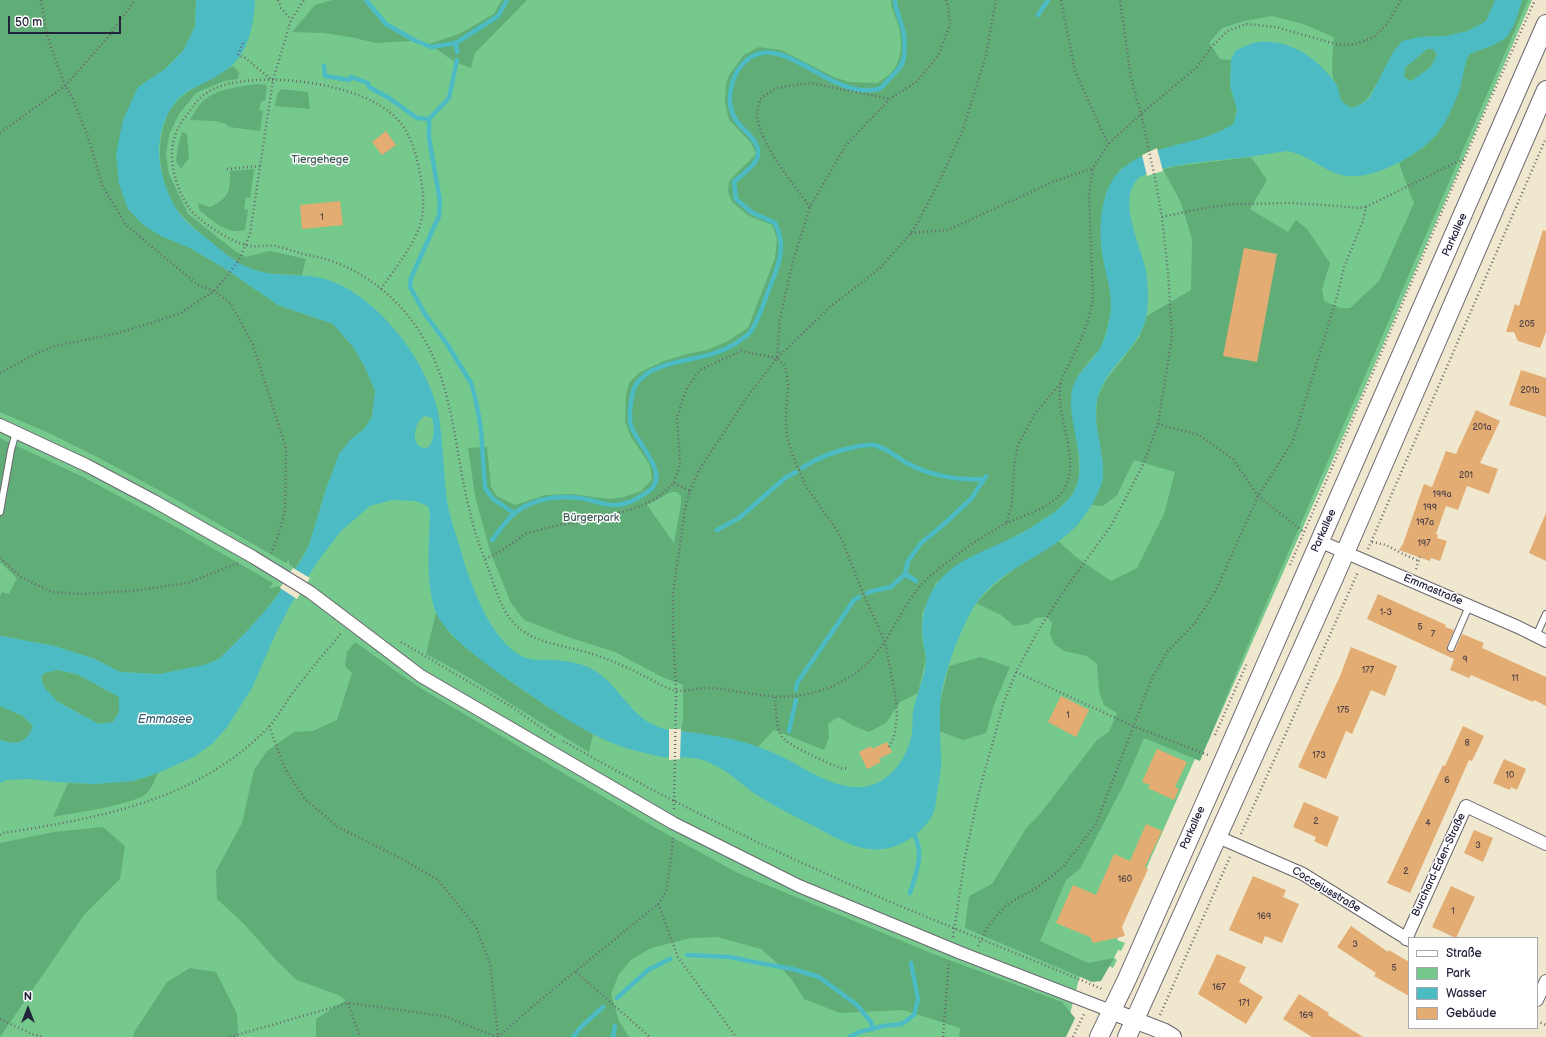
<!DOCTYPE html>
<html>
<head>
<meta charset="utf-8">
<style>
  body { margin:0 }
  #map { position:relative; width:1546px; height:1037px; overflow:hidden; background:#efe8ce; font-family:"Balsamiq Sans",sans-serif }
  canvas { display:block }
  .legend { position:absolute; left:1408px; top:937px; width:130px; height:92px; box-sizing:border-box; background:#fff; border:1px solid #a7a7b1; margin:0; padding:5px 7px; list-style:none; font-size:12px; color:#22223b }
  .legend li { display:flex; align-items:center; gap:8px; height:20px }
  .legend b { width:20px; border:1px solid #a7a7b1 }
  .north { position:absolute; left:8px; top:989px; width:40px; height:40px; -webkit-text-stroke:3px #fff; paint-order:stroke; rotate:0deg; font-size:11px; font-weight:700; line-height:16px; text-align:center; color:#22223b }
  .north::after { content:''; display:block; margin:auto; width:14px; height:18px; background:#22223b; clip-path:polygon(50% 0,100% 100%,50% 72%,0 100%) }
  .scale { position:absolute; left:8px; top:16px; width:113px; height:18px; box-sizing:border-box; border:2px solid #22223b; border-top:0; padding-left:5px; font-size:12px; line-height:14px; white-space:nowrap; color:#22223b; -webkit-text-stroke:3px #fff; paint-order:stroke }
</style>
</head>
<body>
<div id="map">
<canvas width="1546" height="1037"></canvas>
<ul class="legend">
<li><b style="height:5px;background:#fff"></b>Straße</li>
<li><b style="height:11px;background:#76c98c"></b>Park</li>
<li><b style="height:11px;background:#4dbbc4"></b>Wasser</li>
<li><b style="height:11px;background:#e3ac72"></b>Gebäude</li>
</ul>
<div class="north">N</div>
<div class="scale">50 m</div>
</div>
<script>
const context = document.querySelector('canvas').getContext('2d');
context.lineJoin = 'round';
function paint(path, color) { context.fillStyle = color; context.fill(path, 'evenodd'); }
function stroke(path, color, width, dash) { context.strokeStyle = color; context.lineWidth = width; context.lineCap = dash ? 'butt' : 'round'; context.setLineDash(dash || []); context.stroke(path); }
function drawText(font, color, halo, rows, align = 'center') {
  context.font = font + ' "Balsamiq Sans",sans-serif'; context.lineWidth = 3; context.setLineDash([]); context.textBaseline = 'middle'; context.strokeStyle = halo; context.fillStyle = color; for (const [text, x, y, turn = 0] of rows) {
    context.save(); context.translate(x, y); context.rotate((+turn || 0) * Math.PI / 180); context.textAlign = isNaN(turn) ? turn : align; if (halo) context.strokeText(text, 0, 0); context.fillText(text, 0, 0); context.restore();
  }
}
paint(new Path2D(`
  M0,0h1532l-174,403 -150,339 -6,1 -83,187 2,1 -4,9 8,3 -4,8 -3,-1 -4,8 3,2 -4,8 -8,-4 -25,11 -16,62h-1064z`), '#76c98c');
paint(new Path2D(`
  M0,0h196l-1,26 -12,25 -18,18 -27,18 23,149 29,12 34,20 54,37 55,19 20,23 12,20 10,24 -3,26 -8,12 -14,11 -24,49 -17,56 -14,24 -6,-5v-5l-3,4 -111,-64 -74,-40 -50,-25 -51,-22z
  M332,0h31l22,26 26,15 -35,2 -26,-6 -27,-4 -31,-1 23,-27z
  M502,0h25l-52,53 -4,15 -16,-6 -26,-18 30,-10 35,-20z
  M891,0h604v3l-9,18 -18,10 -23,5 -25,1c-14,14 -28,28 -40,43 -12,14 -9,21 -28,28 -12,-6 -12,-9 -15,-21 -1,-4 -3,-6 -4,-9 -2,-13 0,-27 1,-41l-31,-13 -31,-8 -28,5 -22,7 -13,15 11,16 11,1 -1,25 7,25 -3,13 -12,9 -22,7 -80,31 -8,12 -7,13 -4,53 10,44v18l-4,19 -6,18 -22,27 -2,68 2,20v19l-8,16 -16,15 -25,16 -26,14 -68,41 -14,31v24l4,20 -8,35 -18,9 -14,21 -17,9 -15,-6 -16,-9 -10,7 1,13 -5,13 -50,-20 -16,17 -19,-6 -58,-10 2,-12v-34l-21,-8 -47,-25 -47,-15 -44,-17 -13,-17 -21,-52 -15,-55 -7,-48 19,-1 4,40 6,9 18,9 30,-10 26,-1 39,5 14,-2 17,-6 11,-12 -2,-14 -19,-28 -6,-15 1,-27 3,-12 11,-11 24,-11 23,-7 20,-4 19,-8 22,-14 27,-70 2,-19 -5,-14 -23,-9 -17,-14 -4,-10 1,-11 27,-27 -5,-11 -22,-23 -4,-17 1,-18 3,-10 15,-20 15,-8 22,3 51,26 16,6 29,1c6,-4 13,-8 17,-14 9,-12 8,-31 4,-45 -3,-9 -7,-15 -7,-24zM671,492h6l4,4v8l-7,39 -27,-38z
  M1522,0h6l-286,659 -42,102 -56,-23 -19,44 -45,87 -14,11 -26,61 48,22 26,-5 -13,23 -9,1 -127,-54 4,-32 23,-12 35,-57 13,-13 57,-74 12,-8 8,-19 -13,-8 -5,-14 -2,-27 -10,-8 -23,-5 -10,-7 -4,-10 2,-12 -6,-5 -11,1 -7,6 -14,2 -13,-11 -25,-12 17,-17 25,-20 40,-25 18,16 35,24 26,-13 27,-54 11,-42 -41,-12 -17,35 -14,11 -11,-1 11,-25 -7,-59 1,-23 9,-18 33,-42 8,-22 44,-26 1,-51 -11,-36 -18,-34 14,-3 74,-9 16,23 -17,29 38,23 8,-12 11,9 23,34 -8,26 2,12 16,7h10l29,-27 35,-78 -8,-20 -7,-20 25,-16 35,-56 7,-30 3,-7 21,-8 26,-27z
  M1427,49h6l4,6 -9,17 -9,8 -9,1 -6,-4 1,-9z
  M233,66l6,6 -1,7 -14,2 -28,12 -17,21 -10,21 -3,20 3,19 19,40 47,37 11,6 24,-6 36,8 -4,16c-19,-1 -39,0 -56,-8 -16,-7 -65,-48 -73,-63 -13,-27 -18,-56 -7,-85 1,-3 2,-8 5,-11 13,-18 42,-30 62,-42z
  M258,84l9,1 -2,16h-4l-2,9 4,1 -3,20 -31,-4 -3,-3 -11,-3 -25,-1c3,-6 7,-12 11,-17 15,-15 37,-16 57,-19z
  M281,89l27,3 2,17 -35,-3 2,-11z
  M182,132l5,2 2,24 -8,11 -5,-8 2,-16z
  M254,169l-4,29 -4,-1 -2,12 4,1 -3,20c-19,5 -32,-9 -46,-20l-1,-7 12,4c20,-10 20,-15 20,-36z
  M0,438l83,39 88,47 102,59 -4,6 9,-3 4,3 -8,11 -26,30 -29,29 -15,6 -45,9 -39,-2 -25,-13 -44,-14 -51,-9v-40l2,-4 7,2 8,-16 -17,-16z
  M436,613l15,22 21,17 36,28 40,27 45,27 -4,18c-55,-32 -106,-69 -163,-98z
  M355,642l62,44 244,145 77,42 198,82 126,47 13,16 -9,19h-107l1,-9 -57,-18 -63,3 -36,-14 -12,-19 -16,-18 -15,-13 -44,-12 -26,1 -40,10 -20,12 -12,14 -8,20 8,27 10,16h-313v-18l30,-19 -8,-5 -41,-15 -19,-18 -35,-39 -26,-24 -1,-28 26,-48 12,-53 13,-19 27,-19 19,-1 24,-11 15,-47 -7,-7 2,-14z
  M981,657l29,10 -16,38 -8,28 -23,7 -24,-9 1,-29 9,-36z
  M57,670l20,4 42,23v15l-6,10 -14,2 -41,-22 -14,-15 -3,-9 3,-5z
  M0,706l23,10 10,10c-7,18 -15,19 -33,14z
  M158,773c-3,6 -6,14 -10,19 -11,13 -76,21 -95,25l15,-34 27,1 38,-3z
  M103,827l22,19 -5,33 -36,36 -84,122v-194l54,-11z
  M190,968l26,4 21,42 1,23h-105l2,-6 32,-49z`), '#60ad78');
paint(new Path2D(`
  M196,0h59c-1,20 -5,45 -18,60 -6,8 -16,13 -25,19 -9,5 -20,9 -28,15 -17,13 -24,35 -25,56 0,22 10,53 25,69 9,10 22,18 32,27 14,12 28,22 46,26 20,5 42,1 63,7 30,9 56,33 75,57 16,20 33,51 38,76 6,31 5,64 10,95 3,14 8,27 12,41 9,32 30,93 62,108 9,5 21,4 31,4 36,2 49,12 71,39 10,12 18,21 32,27 10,5 19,4 31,6 27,3 57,8 82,19 26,10 50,30 77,35 35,8 60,-21 66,-53 1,-7 0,-14 1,-21 3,-17 12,-35 13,-52 0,-7 -3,-14 -3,-21 -3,-20 3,-43 17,-59 16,-19 40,-27 63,-38 16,-7 31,-16 46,-26 11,-8 23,-17 28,-31 10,-30 -11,-64 -5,-95 4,-18 21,-28 29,-44 5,-9 7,-20 9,-30 3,-19 -2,-34 -6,-52 -5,-27 -6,-59 8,-83 26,-40 87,-32 122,-58l3,-13 -7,-25 1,-25 4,-9c7,-3 15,-8 23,-9 27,-3 53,12 70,32 3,3 6,7 8,10 7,13 -1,15 16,24l10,-4 8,-7 23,-45 9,-11 18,-4 25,-1 23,-5 18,-10 9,-21h27c-3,11 -7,26 -14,35 -7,9 -28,15 -39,19 -5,11 -6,23 -9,35 -3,9 -14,34 -20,41 -16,23 -69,53 -98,45 -20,-5 -35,-21 -55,-24 -13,2 -26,4 -39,6 -23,3 -99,7 -112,24 -18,22 5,65 10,90 2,14 3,33 0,47 -7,31 -40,48 -48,79 -3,9 -2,22 -1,31 2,15 9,40 5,54 -4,14 -14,30 -23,41 -29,33 -79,44 -104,82 -15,24 -34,74 -35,102 -1,19 1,37 1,55 0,10 -2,21 -4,31 -1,7 -1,16 -5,23 -5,9 -13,16 -21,22 -36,25 -68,4 -101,-14 -19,-9 -37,-19 -55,-30 -15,-11 -28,-24 -45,-31 -19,-9 -34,-3 -53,-7 -15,-4 -31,-7 -45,-13 -26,-11 -51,-27 -74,-43 -29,-20 -85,-55 -101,-85 -12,-25 -8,-74 -7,-101l-2,-8 -13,-5 -23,-1 -22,6 -29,25 -23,30 -27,43 -16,31 -23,53 -25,39 -14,16 -19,14 -36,16 -25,8 -38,3 -38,-2 -27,-3 -24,1 -6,3v-43c18,5 26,4 33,-14l-10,-10 -23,-10v-70l51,9 44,14 25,13 39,2 45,-9 15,-6 29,-29 26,-30 26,-38 9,-17 17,-56 13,-35 11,-14 14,-11 8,-12 3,-26 -10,-24 -12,-20 -20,-23 -55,-19 -54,-37 -34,-20 -29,-12 -19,-12 -14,-15 -9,-25 -3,-30 7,-34 15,-33 27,-18 18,-18 12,-25zM1427,49h6l4,6 -9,17 -9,8 -9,1 -6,-4 1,-9zM425,416l7,2c3,10 2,21 -3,29 -19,6 -17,-25 -4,-31zM57,670l20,4 42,23v15l-6,10 -14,2 -41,-22 -14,-15 -3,-9 3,-5z`), '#4dbbc4');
paint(new Path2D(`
  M1157,148l6,23 -16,5 -5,-21z
  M293,568l17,10 -13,21 -17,-11z
  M669,729h12l-1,30 -11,1z`), '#efe8ce');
stroke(new Path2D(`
  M366,0l20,24 30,17 15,6 25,-4 42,-27 9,-16
  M1038,15l10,-15
  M456,43l1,9
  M457,60l-8,38 -20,21v19l11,63 -1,15 -28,62 -1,9 15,27 22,30 24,39 5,18 5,28 4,59 8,11 21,14
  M324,66l1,10 24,4 2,-3 17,6 1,4 20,11 28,20 12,1
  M1411,84l22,-16
  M802,468c18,-12 36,-18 57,-22 5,0 11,-2 15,-1 13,3 22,12 33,18 23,13 51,17 77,16
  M717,530l22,-12 46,-40 11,-6
  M492,540c7,-9 14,-20 23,-27 17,-14 42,-18 64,-15 12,1 25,8 38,7 12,-1 24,-8 33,-15 20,-16 -13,-47 -19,-64 -2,-7 -1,-17 0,-24 1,-11 4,-20 13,-26 10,-9 29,-13 42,-16 21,-4 39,-8 56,-21 3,-2 7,-5 9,-8 7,-9 15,-35 20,-47 9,-22 15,-39 4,-61l-24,-11 -15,-13 -2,-17c7,-7 22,-16 24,-27 2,-15 -15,-24 -22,-35 -12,-18 -5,-47 11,-60 33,-29 82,35 123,30 2,0 6,0 9,-1 4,-2 8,-8 11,-11 6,-6 13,-12 14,-22 1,-10 1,-23 -3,-33 -2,-8 -6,-15 -6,-23
  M905,574l11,7
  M867,593l5,-2 19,-4 14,-13 3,-13 13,-18 22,-18 28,-26 15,-23
  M796,690l1,-7 57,-83 5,-3
  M789,731l7,-31
  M910,893c6,-19 16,-43 2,-61
  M687,955l43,2 29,6 34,6 26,8 38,28 14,17 2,7
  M617,998l31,-28 22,-11
  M573,1037l9,-11 21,-19
  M613,1037l2,-11
  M850,1037l9,-5 24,-6 19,-2 12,-9 4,-16 -7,-36`), '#4dbbc4', 4.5);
paint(new Path2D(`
  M386,131l10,14 -14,10 -10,-13z
  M340,201l3,24 -41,4 -2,-24z
  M1543,230l3,1v101l-6,16 -22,-7 -4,-9h-8l9,-28 4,2z
  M1244,248l33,6 -20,108 -34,-6z
  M1521,370l25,8v39l-37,-12z
  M1476,410l24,11 -20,42 18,6 -9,25 -22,-8 -9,24 -12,-4 -10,28 2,1 -1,3 10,3 -7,20 -9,-3 -1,3 -31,-11 4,-6 21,-60 8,3 14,-36 10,3z
  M1546,513v48l-17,-8z
  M1378,594l68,31 -1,2 9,3 -7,17 2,5h3l3,-2 7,-16 22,9 -2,5 64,29v29l-12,-6 -1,2 -62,-27 -2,3 -19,-8 4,-11 -87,-40z
  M1351,647l46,19 -12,30 -14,-6 -19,44 -6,-3 -20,48 -28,-12 42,-91z
  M1061,696l28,14 -13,27 -28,-15z
  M1463,726l21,10 -12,25 -3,-1 -59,133 -23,-10 56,-118 2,1z
  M887,742l5,10 -13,7 2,3 -14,7 -8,-17 12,-6 1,3z
  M1157,749l30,13 -12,25 4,2 -5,11 -26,-12 2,-3 -8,-3z
  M1504,759l22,10 -9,21 -6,-3 -1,3 -17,-7z
  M1304,802l35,15 -12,30 -13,-6 2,-4 -23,-10z
  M1146,824l16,7 -17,36 3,2 -26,58 3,9 -32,7 -3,-6 -34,-14 17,-38 23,10 18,-41 16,7z
  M1474,830l19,8 -10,24 -19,-9z
  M1253,876l33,14 -3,7 16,7 -17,39 -17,-7 -3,8 -33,-14z
  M1451,886l24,11 -19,41 -24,-11z
  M1351,926l37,26 1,-2 20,12v34l-35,-20 2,-3 -39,-26z
  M1217,954l29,13 -7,15 24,15 -17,27 -48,-30z
  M1299,994l30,19 -1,2 35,22h-51l-29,-18z`), '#e3ac72');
const service = new Path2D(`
  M0,512l11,-62 5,-18
  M1536,636l10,-22
  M1451,648l18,-42`);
const minor = new Path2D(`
  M0,425l86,40 68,36 99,56 57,35 111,84 252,147 126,63 162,67 150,58
  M1319,541l199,86 28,14
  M1218,837l85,37 106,66
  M1406,939l60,-133 80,38
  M1537,1000l9,-19`);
const secondary = new Path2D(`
  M1111,1011l54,21 8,5`);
const primary = new Path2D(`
  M1099,1037l28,-58 96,-217 323,-738
  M1127,1037l207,-459 212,-488`);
stroke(service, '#6a676e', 8);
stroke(minor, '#6a676e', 14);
stroke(secondary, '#6a676e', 18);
stroke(primary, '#6a676e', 20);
stroke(new Path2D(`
  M41,0l6,35 18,51 7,11 16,40 15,50 23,38 72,60 16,6 17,13 22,41 33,103 -1,64 -8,27 -6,14
  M278,0l3,8 10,12
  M1061,0l14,71 33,73
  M243,43l-5,12 7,3 27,22
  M0,133l65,-47 43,-49 27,-37
  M227,169l33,-3
  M810,207c-17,-24 -51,-63 -53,-93 0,-4 2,-10 3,-15l16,-11 34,-5 80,16
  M1162,217l37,-8 33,-5 60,-1 46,3 20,2 8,-1
  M911,233l37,-3 107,-49 38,-13
  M381,289c14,-21 33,-43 40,-67 4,-17 2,-32 -1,-49 -4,-19 -9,-39 -22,-53 -33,-38 -141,-51 -185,-31 -9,5 -16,11 -22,20 -5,8 -12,15 -15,24 -10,24 0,55 13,75 8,12 42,34 57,37 9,3 19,0 29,1 9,2 19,5 28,8 10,2 19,4 29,7 36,13 69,40 89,73 34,54 33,118 49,178 4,19 11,38 18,56 7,18 12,39 24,53 19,23 53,24 80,33 19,6 37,14 54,23 8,4 18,10 27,13 11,3 26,-3 38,-2 20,2 39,6 58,8 29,3 61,-5 84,-21 21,-14 36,-39 48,-61 5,-8 10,-17 16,-24 10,-13 24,-23 37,-33 15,-12 32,-22 49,-32 18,-10 46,-15 59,-33 21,-29 -6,-72 -2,-105 1,-9 7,-18 11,-27 11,-22 19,-39 22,-64l-4,-103 4,-25 15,-24 33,-30 56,-47 17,-23 14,-13 18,-7 30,3 63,18 16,-1 19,-7 13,-13 14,-24
  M0,373l35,-19 20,-8 63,-13 33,-10 30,-10 33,-22 13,-15 12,-16 11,-26 23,-154 18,-60 13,-20
  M1158,424l41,11 34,24 25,37 46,36
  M674,483l16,8
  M1007,522l5,-18 2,-38 4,-21 16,-30 26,-31
  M1372,542l14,3 17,9 16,7
  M1368,549l178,-411
  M0,558l21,19 31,15 30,2 49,-3 57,-8 50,-20
  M485,559l16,-8 26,-18 31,-8 26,-3 52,-14 21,-10 17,-15 6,-19 -3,-47 10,-29 13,-18 41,-19 36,7
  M1290,565l199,-463 46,-102
  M1416,569l4,-12
  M401,642l111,65 44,31
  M1016,672l117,54 75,29
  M775,697c1,12 1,30 7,40 5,8 48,27 58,31 3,1 6,0 9,0
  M269,726l16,43 20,30 33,28 66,33 34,20 38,47 14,37 8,73
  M1215,735l32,-72
  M563,741c83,47 168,90 255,129 94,43 190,79 284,119
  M889,747l5,-10 3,-20 -1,-18 -11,-57 -23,-51 -22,-56 -34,-49 -14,-32 -5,-17 -1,-22 2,-32 -3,-17 -8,-8 3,-40 13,-57 17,-54 36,-62 44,-46 26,-17 22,-26 12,-31 -2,-18 -2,-7
  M674,809l2,-118 -3,-58v-40l12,-84 5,-18 9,-21 47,-71 31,-41 53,-51 50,-39 31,-35 7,-11 24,-46 21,-46 23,-75 10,-55
  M1241,834l117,-262
  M0,835l3,-2c97,-15 193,-32 265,-105 10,-11 17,-25 26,-37 15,-20 32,-39 48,-59
  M658,904l20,53 58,80
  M953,937l12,-80 14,-65 25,-90 12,-30 22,-41 25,-39 48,-66 31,-59 16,-43 14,-88 -4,-64 -6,-55 -7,-39 -14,-64 -10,-36 -11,-78
  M978,946l10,-20 18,-21 32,-18 26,-21 32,-42 56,-146 15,-26 29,-30 21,-34 41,-92 35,-55 45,-148 6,-26 19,-46 3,-14 91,-45 8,-3
  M576,972l74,65
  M348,1003l12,34
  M1160,1015l70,-158
  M0,1019l32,15 11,3
  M1537,1021l9,4
  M230,1037l118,-34 96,13 53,21
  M498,1037l35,-31 125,-102 8,-12 5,-33 2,-21
  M943,1037l6,-76
  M1073,1037l11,-23`), '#6a676e', 2.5, [1, 3]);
stroke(service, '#fff', 6);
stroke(minor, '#fff', 12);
stroke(secondary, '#fff', 16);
stroke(primary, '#fff', 18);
drawText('9px', '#524449', null, [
  ["1",322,218],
  ["205",1527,325],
  ["201b",1530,391],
  ["201a",1482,428],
  ["201",1466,476],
  ["199a",1442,495],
  ["199",1430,508],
  ["197a",1425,523],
  ["197",1424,544],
  ["1-3",1386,613],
  ["5",1420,628],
  ["7",1433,635],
  ["9",1465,660],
  ["177",1368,671],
  ["11",1515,679],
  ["175",1343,711],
  ["1",1068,716],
  ["8",1467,744],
  ["173",1319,756],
  ["10",1510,776],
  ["6",1447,781],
  ["2",1316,822],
  ["4",1428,824],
  ["3",1478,846],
  ["2",1406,872],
  ["160",1125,880],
  ["1",1453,912],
  ["169",1264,917],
  ["3",1355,945],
  ["5",1394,969],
  ["167",1219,988],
  ["171",1244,1004],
  ["169",1306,1016]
]);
drawText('11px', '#3f5c57', '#fff', [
  ["Tiergehege",320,160],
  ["Bürgerpark",591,518]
]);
drawText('11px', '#22223b', '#fff', [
  ["Parkallee",1455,235,-66],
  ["Parkallee",1324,531,-66],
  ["Emmastraße",1433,590,23],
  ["Parkallee",1193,828,-66],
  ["Burchard-Eden-Straße",1439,865,-65],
  ["Coccejusstraße",1326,890,31]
]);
drawText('italic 12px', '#335f72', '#fff', [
  ["Emmasee",165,720]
]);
</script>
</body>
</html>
